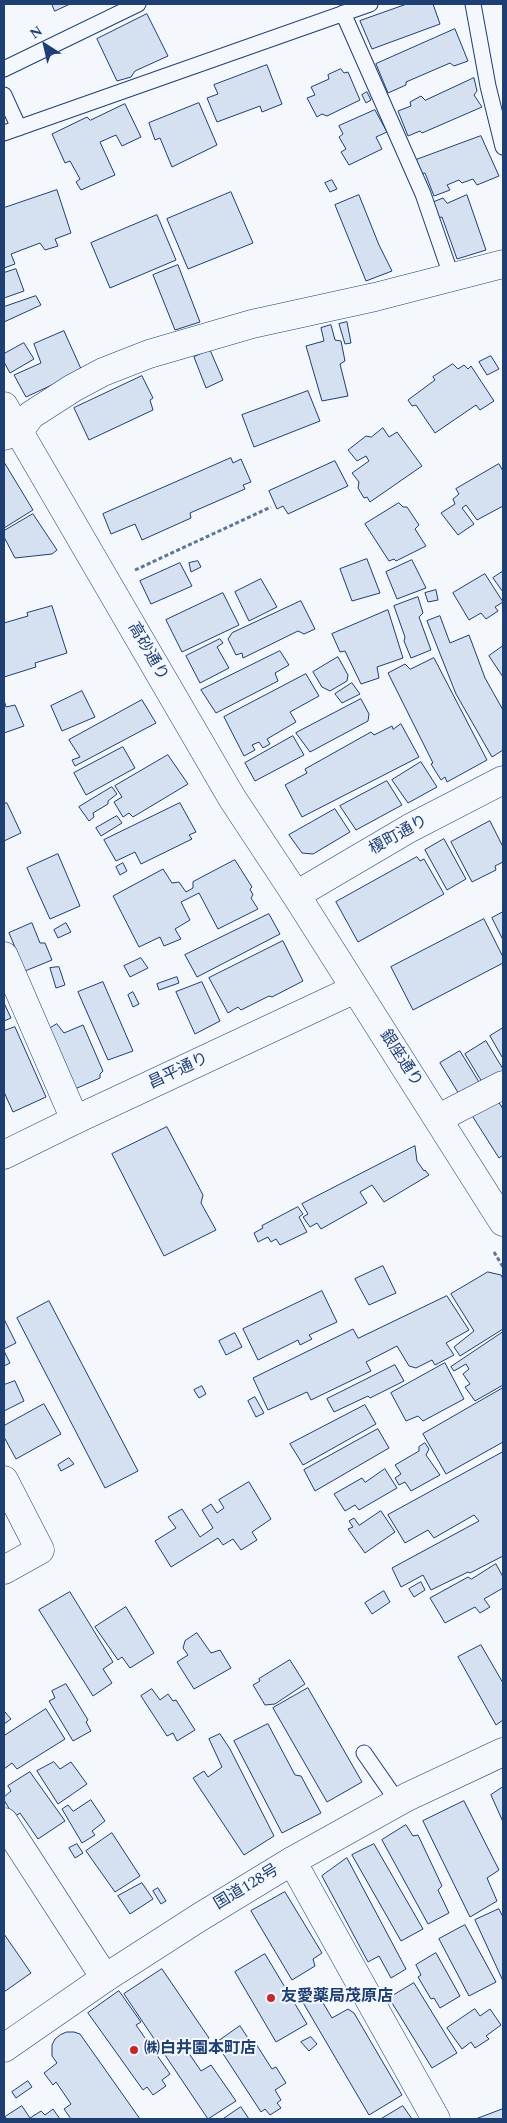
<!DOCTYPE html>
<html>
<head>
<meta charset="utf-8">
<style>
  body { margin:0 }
  #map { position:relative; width:507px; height:2123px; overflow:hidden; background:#f4f7fb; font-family:Spectral,serif }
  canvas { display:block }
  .frame { position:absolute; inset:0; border:5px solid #1d3f73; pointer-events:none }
  .north { position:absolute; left:20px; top:20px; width:50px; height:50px; -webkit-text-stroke:4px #f4f7fb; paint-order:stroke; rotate:325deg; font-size:14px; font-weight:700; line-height:20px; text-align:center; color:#1d3f73 }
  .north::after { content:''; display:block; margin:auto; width:18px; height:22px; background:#1d3f73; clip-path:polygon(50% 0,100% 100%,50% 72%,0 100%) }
</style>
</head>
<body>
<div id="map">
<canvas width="507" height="2123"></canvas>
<div class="frame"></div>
<div class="north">N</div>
</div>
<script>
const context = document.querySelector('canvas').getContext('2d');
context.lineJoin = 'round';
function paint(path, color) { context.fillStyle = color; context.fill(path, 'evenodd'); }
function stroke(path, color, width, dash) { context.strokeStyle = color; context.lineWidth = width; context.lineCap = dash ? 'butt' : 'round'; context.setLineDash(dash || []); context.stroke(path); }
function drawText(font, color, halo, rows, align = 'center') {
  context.font = font + ' Spectral,"Noto Sans JP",serif'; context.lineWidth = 4; context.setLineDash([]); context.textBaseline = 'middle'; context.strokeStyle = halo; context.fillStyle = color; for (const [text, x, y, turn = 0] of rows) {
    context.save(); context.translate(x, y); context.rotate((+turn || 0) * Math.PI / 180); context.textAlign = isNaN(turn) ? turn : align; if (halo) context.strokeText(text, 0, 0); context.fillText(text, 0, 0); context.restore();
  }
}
const building = new Path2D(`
  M52,4h18l-15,7z
  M407,4h26l7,20 -68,25 -12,-28z
  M147,14l21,42 -33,15 -4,6 -14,4 -20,-42z
  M455,29l13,32 -14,5 -4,-3 -44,19v3l-18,8 -12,-29z
  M267,65l15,39 -20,8 -2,-6 -43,16 -10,-24 11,-4 -4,-9z
  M341,69l3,4 4,-1 12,28 -33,16 -5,-2 -5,3 -10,-19 8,-3 -4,-8 18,-8 -1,-4z
  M474,78l3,13 -3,4 8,12 -60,26 -2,-2 -12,5 -10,-25 13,-5 -1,-4 11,-6 4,4z
  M367,92l4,8 -5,3 -4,-8z
  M199,103l18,42 -45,22 -12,-29 -5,2 -6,-17z
  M125,104l16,33 -19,9 -6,-11 -16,7 15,33 -34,15 -5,-8 4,-3 -10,-18 -5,2 -13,-29 35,-17 3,3z
  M375,110l12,22 -11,5 6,12 -33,16 -8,-13 5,-3 -7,-12 4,-3 -4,-8z
  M481,136l18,40 -22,9 -4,-6 -11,4 -3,-3 -12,5 3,5 -16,6 -9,-23 -5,1 -4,-14z
  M332,180l5,9 -7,3 -5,-9z
  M57,190l14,43 -16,6 3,7 -13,4 -5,-7 -29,11 4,10 -11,4v-60z
  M231,192l22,51 -65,26 -21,-50z
  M359,195l20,50 13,26 -26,10 -31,-76z
  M467,195l19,55 -29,9 -15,-42 -4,1 -5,-16 10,-4 4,5z
  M157,215l19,45 -66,28 -19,-45z
  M178,265l22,57 -25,8 -22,-55z
  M16,269l8,22 -20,7v-25z
  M36,296l5,9 -37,17v-15z
  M347,322l4,21 -6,1 -6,-20z
  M331,325l4,15 6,1 4,20 -5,3 8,32 -26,5 -16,-55 18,-5 -3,-13z
  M64,331l18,40 -56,26 -12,-22 27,-12 -7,-19z
  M24,343l10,16 -24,14 -6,-11v-8z
  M210,350l13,30 -17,8 -12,-31z
  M491,356l8,13 -12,6 -8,-13z
  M453,364l5,5 6,-4 4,4 3,-3 23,35 -14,9 -4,-5 -41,28 -19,-28 -4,1 -4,-6 27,-20 -2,-3z
  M142,376l11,22 -3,2 3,10 -64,30 -15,-32z
  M308,391l12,30 -66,26 -12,-32z
  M383,428l6,9 8,-5 25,34 -52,36 -3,-5 -3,1 -6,-10 1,-6 -7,-9 17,-12 -3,-5 -9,5 -9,-11 18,-14 5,1z
  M231,458l2,5 8,-4 10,23 -8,3 2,4 -55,24 1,5 -49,22 -7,-16 -24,10 -8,-20z
  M335,461l13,25 -60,28 -5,-8 -6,3 -8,-18z
  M4,462l29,48 -29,18z
  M499,464l4,7v35l-26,14 -11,-15 -4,3 12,16 -16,11 -17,-22 14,-9 -2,-5 6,-5 -3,-5z
  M399,503l4,4h4l12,18 -4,4 11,17 -30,15 -2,-2 -5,2 -24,-37z
  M33,514l24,36 -5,4 -37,4 -11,-21v-6z
  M367,559l13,34 -28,8 -12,-32z
  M412,560l14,28 -29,11 -11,-27z
  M198,561l3,6 -10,5 -2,-9z
  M180,563l12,23 -41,18 -11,-23z
  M502,572l1,2v18l-10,-14z
  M485,574l18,28 -8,5 3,4 -12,8 -5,-6 -12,7 -16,-27z
  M261,579l16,28 -28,14 -14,-29z
  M436,590l2,10 -10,2 -3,-9z
  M223,593l16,32 -57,27 -16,-32z
  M418,597l5,16 -4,4 12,33 -20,8 -7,-17 1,-4 -11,-31z
  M301,601l14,28 -11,5 -6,-3 -55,27 -1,-5 -6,2 -8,-16 4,-6z
  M52,606l15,47 -32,10 1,4 -32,10v-54l24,-7 -1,-3z
  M388,610l15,48 -26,9 2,11 -18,6 -16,-33 -5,1 -8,-18z
  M440,616l10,27 19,-8 16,43 18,32v40l-11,7 -36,-63 -29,-73z
  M220,639l3,4 -6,4 12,21 -29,15 -14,-27z
  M503,646v31l-14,-21z
  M280,651l9,14 -14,8 3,8 -62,32 -15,-23z
  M338,657l10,18 -1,6 -17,10 -8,-4 -9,-15z
  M434,658l53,102 -40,22 -2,-5 -4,3 -10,-16 2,-1 -45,-90 17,-9 5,5z
  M306,674l13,22 -29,16 6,10 -29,17 3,5 -7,4 -4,-6 -7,3 3,5 -11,6 -20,-39z
  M352,683l8,11 -18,9 -7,-9z
  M82,691l13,26 -33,14 -11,-25z
  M361,699l8,15 -1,7 -58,31 -14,-19z
  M4,700l2,7 9,-2 9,21 -20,7z
  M142,700l14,23 -81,43 -3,-6 8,-3 -11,-17z
  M401,724l18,33 -117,60 -17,-32 22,-12 -2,-4 66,-37 3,3 18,-9 1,3z
  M293,736l11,19 -49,26 -10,-18z
  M123,747l12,21 -49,27 -12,-22z
  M168,755l20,29 -55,33 -4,-4 -6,4 -9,-15 8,-5 -7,-11z
  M421,762l16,25 -29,16 -16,-23z
  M387,781l15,24 -46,25 -16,-24z
  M112,787l5,7 -9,7v3l-15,9 1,4 -5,4 -10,-14z
  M7,803l14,30 -17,8v-37z
  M180,803l16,29 -7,3 3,4 -51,25 -6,-12 -19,9 -12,-21z
  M335,809l15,23 -37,22 -11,-1 -13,-18z
  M117,816l5,7 -21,13 -5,-8z
  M490,821l13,26v15l-8,4 1,4 -24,12 -21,-40z
  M444,839l22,40 -19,11 -22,-40z
  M58,854l22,52 -30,13 -23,-51z
  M417,857l3,4 4,-2 20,35 -86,48 -22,-40z
  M235,860l17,27 -2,2 3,6 -2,3 7,11 -40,20 -19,-36 -18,9 9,18 -15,9 6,10 -17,7 -4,-9 -21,10 -26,-51 50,-27 9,14 7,-1 7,10 7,-4v-6z
  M123,863l4,8 -7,4 -4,-8z
  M503,912v28l-11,-22z
  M269,914l11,20 -83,43 -12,-22z
  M484,919l19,38v6l-90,47 -22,-43z
  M32,923l8,20h5l7,17 -27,11 -16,-38z
  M66,923l5,9 -13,6 -4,-8z
  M283,941l20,40 -31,16 -3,-1 -28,14 -3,-3 -10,6 -19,-35z
  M141,958l7,10 -18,9 -6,-11z
  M59,967l6,18 -9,3 -6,-20z
  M177,977l2,6 -20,7 -2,-6z
  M103,982l30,69 -25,9 -30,-68z
  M202,982l18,39 -25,13 -19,-42z
  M133,992l6,12 -6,3 -5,-12z
  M4,1003l7,15 -7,3z
  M57,1024l7,9 19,-8 20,46 -3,3v4l-25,11 -26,-60z
  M15,1027l31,70 -33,15 -9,-20v-61z
  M503,1028v28l-1,1 -12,-21z
  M486,1041l17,28v7l-18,11 -20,-33z
  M460,1051l22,36 -20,12 -22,-36z
  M496,1098l7,11v46l-4,3 -28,-44z
  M167,1127l36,68 -2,8 15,27 -52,26 -52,-102z
  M415,1146l2,15 7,10 1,-1 4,5 -45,27 -12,-17 -12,7 7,11 -46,26 -4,-6 -7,4 -7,-10 5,-3 -6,-10z
  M298,1207l5,7 -4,3 8,15 -27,13 -4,-6 -5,3 -3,-5 -10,5 -4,-9 9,-5 -1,-2z
  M383,1266l13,27 -27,12 -14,-26z
  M488,1272l13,3 2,4v50l-43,27 -6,-9 20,-16 -23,-37z
  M322,1291l15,31 -28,13 3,4 -12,6 -2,-5 -40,20 -15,-31z
  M447,1296l22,34 -23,13 8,12 -19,10 -3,-5 -16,8 -7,-2 -12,-20 -31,16 5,9 -60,29 -4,-8 -39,18 -15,-32 100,-49 5,9z
  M49,1301l89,170 -33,17 -88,-170z
  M4,1319l12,24 -12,6z
  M503,1332v53l-28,16 -10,-14 5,-3 -7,-10 6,-5 -3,-5 -12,7 -3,-4z
  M235,1333l7,14 -16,8 -7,-14z
  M4,1351l6,12 -6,3z
  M445,1363l19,36 -41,22 -5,-5 -12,5 -15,-28z
  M395,1365l9,16 -34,17 -2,-2 -34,16 -7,-13z
  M15,1381l9,20 -20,10v-26z
  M202,1386l4,8 -7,4 -5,-8z
  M503,1388v54l-57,32 -23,-40z
  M255,1397l9,16 -8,4 -8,-16z
  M44,1404l17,30 -45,25 -12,-22v-11z
  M365,1405l11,19 -73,41 -13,-21z
  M378,1429l11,19 -74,43 -11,-21z
  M425,1443l4,6 -3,6 14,20 -29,16 -6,-9 -6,3 -4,-7 6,-4 -6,-9 24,-14v-4z
  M503,1452v104l-33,17 -2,-1 -37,18 -8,-15 -22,12 -9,-19 87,-47 -5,-6 -40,23 -6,-8 -23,13 -17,-28z
  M69,1458l5,6 -13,7 -3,-6z
  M385,1469l12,19 -38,22 -4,-5 -10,6 -11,-17 28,-16 3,4z
  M249,1482l22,37 -19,13 5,8 -16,10 -8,-11 -10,6 -5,-7 -47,29 -16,-26 21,-13 -8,-11 14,-8 18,28 13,-9 -11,-18 9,-6 6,9 7,-5 -5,-8z
  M381,1511l14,21 -30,21 -17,-24 5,-2 -4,-6 5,-3 5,7z
  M496,1564l7,13v11l-19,11 6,8 -10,6 -5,-6 -30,16 -15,-25 38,-21 3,2z
  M421,1582l4,8 -11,7 -5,-8z
  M384,1591l6,11 -18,12 -7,-11z
  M70,1592l43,70 -10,7 9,14 -19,13 -54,-86z
  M126,1607l28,46 -24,15 -8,-11 -4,3 -23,-33z
  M197,1633l14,20 9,-3 11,18 -37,21 -17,-27 11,-7 -5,-7 2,-7z
  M481,1645l22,38v37l-7,5 -38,-68z
  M290,1660l15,24 -30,20 -10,1 -12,-20 7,-4 -1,-2z
  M66,1684l22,36 -2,2 5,9 -18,10 -24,-40 6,-3 -3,-7z
  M308,1688l54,94 -35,20 -54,-94z
  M152,1689l8,11 8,-6 5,7 3,-1 19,30 -18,11 -4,-8 -6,3 -26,-40z
  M46,1709l19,30 -48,30 -5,-6 -8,6v-33z
  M4,1712h1l6,7 -7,5z
  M268,1724l27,51 6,1 20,37 -39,20 -48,-92z
  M220,1734l10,15 44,87 -30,19 -51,-77 11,-7 4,6 14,-10 -13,-28z
  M54,1762l6,7 11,-7 16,22 -29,20 -21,-33z
  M30,1772l35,49 -27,18 -18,-26 -6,4 -10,-17v-3l7,-6 -3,-5z
  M503,1787v35l-12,-27z
  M91,1800l14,21 -13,10 3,4 -13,8 -20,-34 6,-4 5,6z
  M464,1801l35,69 -12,8 10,23 -27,16 -47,-96z
  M406,1825l7,11 5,-1 24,51 -4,4 11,23 -21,11 -46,-84z
  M112,1833l28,43 -25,16 -29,-41z
  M77,1844l6,9 -8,5 -6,-10z
  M374,1844l49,85 -22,12 -49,-86z
  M347,1858l59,111 -15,9 -12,-22 -11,6 -46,-86z
  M142,1883l11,16 -23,15 -12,-18z
  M158,1888l8,13 -5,3 -8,-13z
  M285,1892l37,61 -9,6 2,7 -23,14 -41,-69z
  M499,1909l4,8v64l-28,-61z
  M465,1925l31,57 -27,14 -30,-57z
  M4,1934l27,39 -27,19z
  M436,1953l24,43 -20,12 -6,-10 -3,1 -13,-22 3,-2 -5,-10z
  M265,1954l42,70 -31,18 -41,-70z
  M162,1969l47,69 -21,14 13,19 10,-6 25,36 -28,18 -84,-125z
  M414,1983l43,70 -25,15 -43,-70z
  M307,1988l6,12 6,-4 13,22 16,-9 6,4 48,82 -33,20 -71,-121z
  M119,1991l22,31 -5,3 34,49 -8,6 4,6 -13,9 -6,-8 -4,3 -55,-77z
  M475,2009l5,7 10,-7 11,16 -15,11 3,3 -14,9 -4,-6 -9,7 -15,-21z
  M240,2026l12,18h4l16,25 4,-2 10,16 -11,7 6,10 -4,3 4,5 -11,7 -5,-6 -4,3 -45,-69z
  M67,2032h7l6,2 60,85h-69l-7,-10 7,-5 -15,-22 -3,3 -9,-12 13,-10 -5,-7v-11l3,-6 5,-4z
  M311,2037l6,7 -8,7 -8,-9z
  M28,2081l4,6 -16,11 -4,-6z
  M22,2106l8,12 11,-7 4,4 8,-6 7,10h-53l-2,-2z
  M403,2106l9,13h-31z
  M241,2107l8,12h-26z
  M503,2109v10h-27z`);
paint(building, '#d5e0f0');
stroke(building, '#1d3f73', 1);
const service = new Path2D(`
  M473,4l15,82 15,61
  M343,13l80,181 29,84
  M4,69l134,-65
  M4,95l15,33
  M4,133l366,-129
  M364,1753l34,49`);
const minor = new Path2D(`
  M4,436l15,-5 12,-16 42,-27 30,-16 46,-18 103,-30 123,-27 128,-33
  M4,956l71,164
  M439,1118l64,-33
  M4,1480l36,70 -36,20
  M4,1822l101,156
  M292,1861l144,258`);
const tertiary = new Path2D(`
  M4,406l228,392 64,97 207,327
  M296,895l114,-67 93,-48
  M4,1155l71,-35 280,-131`);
const trunk = new Path2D(`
  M4,2048l101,-70 95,-61 92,-56 115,-64 96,-45`);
stroke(service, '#1d3f73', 17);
stroke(minor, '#1d3f73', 29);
stroke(tertiary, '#1d3f73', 29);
stroke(trunk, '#1d3f73', 29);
stroke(new Path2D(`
  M135,570l136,-63
  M494,1252l9,15`), '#5e769c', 3, [4, 2.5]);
stroke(service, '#f4f7fb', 15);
stroke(minor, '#f4f7fb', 28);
stroke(tertiary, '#f4f7fb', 28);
stroke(trunk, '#f4f7fb', 28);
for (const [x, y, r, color] of [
  [271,1998,5,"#c62828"],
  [134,2050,5,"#c62828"]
]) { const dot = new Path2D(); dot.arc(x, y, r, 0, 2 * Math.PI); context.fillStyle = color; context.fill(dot); stroke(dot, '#f4f7fb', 2); }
drawText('16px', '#1d3f73', '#f4f7fb', [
  ["高砂通り",147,652,60],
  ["榎町通り",399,836,-29],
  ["銀座通り",400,1059,57],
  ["昌平通り",179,1072,-25],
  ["国道128号",247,1888,-31]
]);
drawText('bold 16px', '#1d3f73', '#f4f7fb', [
  ["友愛薬局茂原店",281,1998],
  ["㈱白井園本町店",144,2050]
], 'left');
</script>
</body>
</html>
